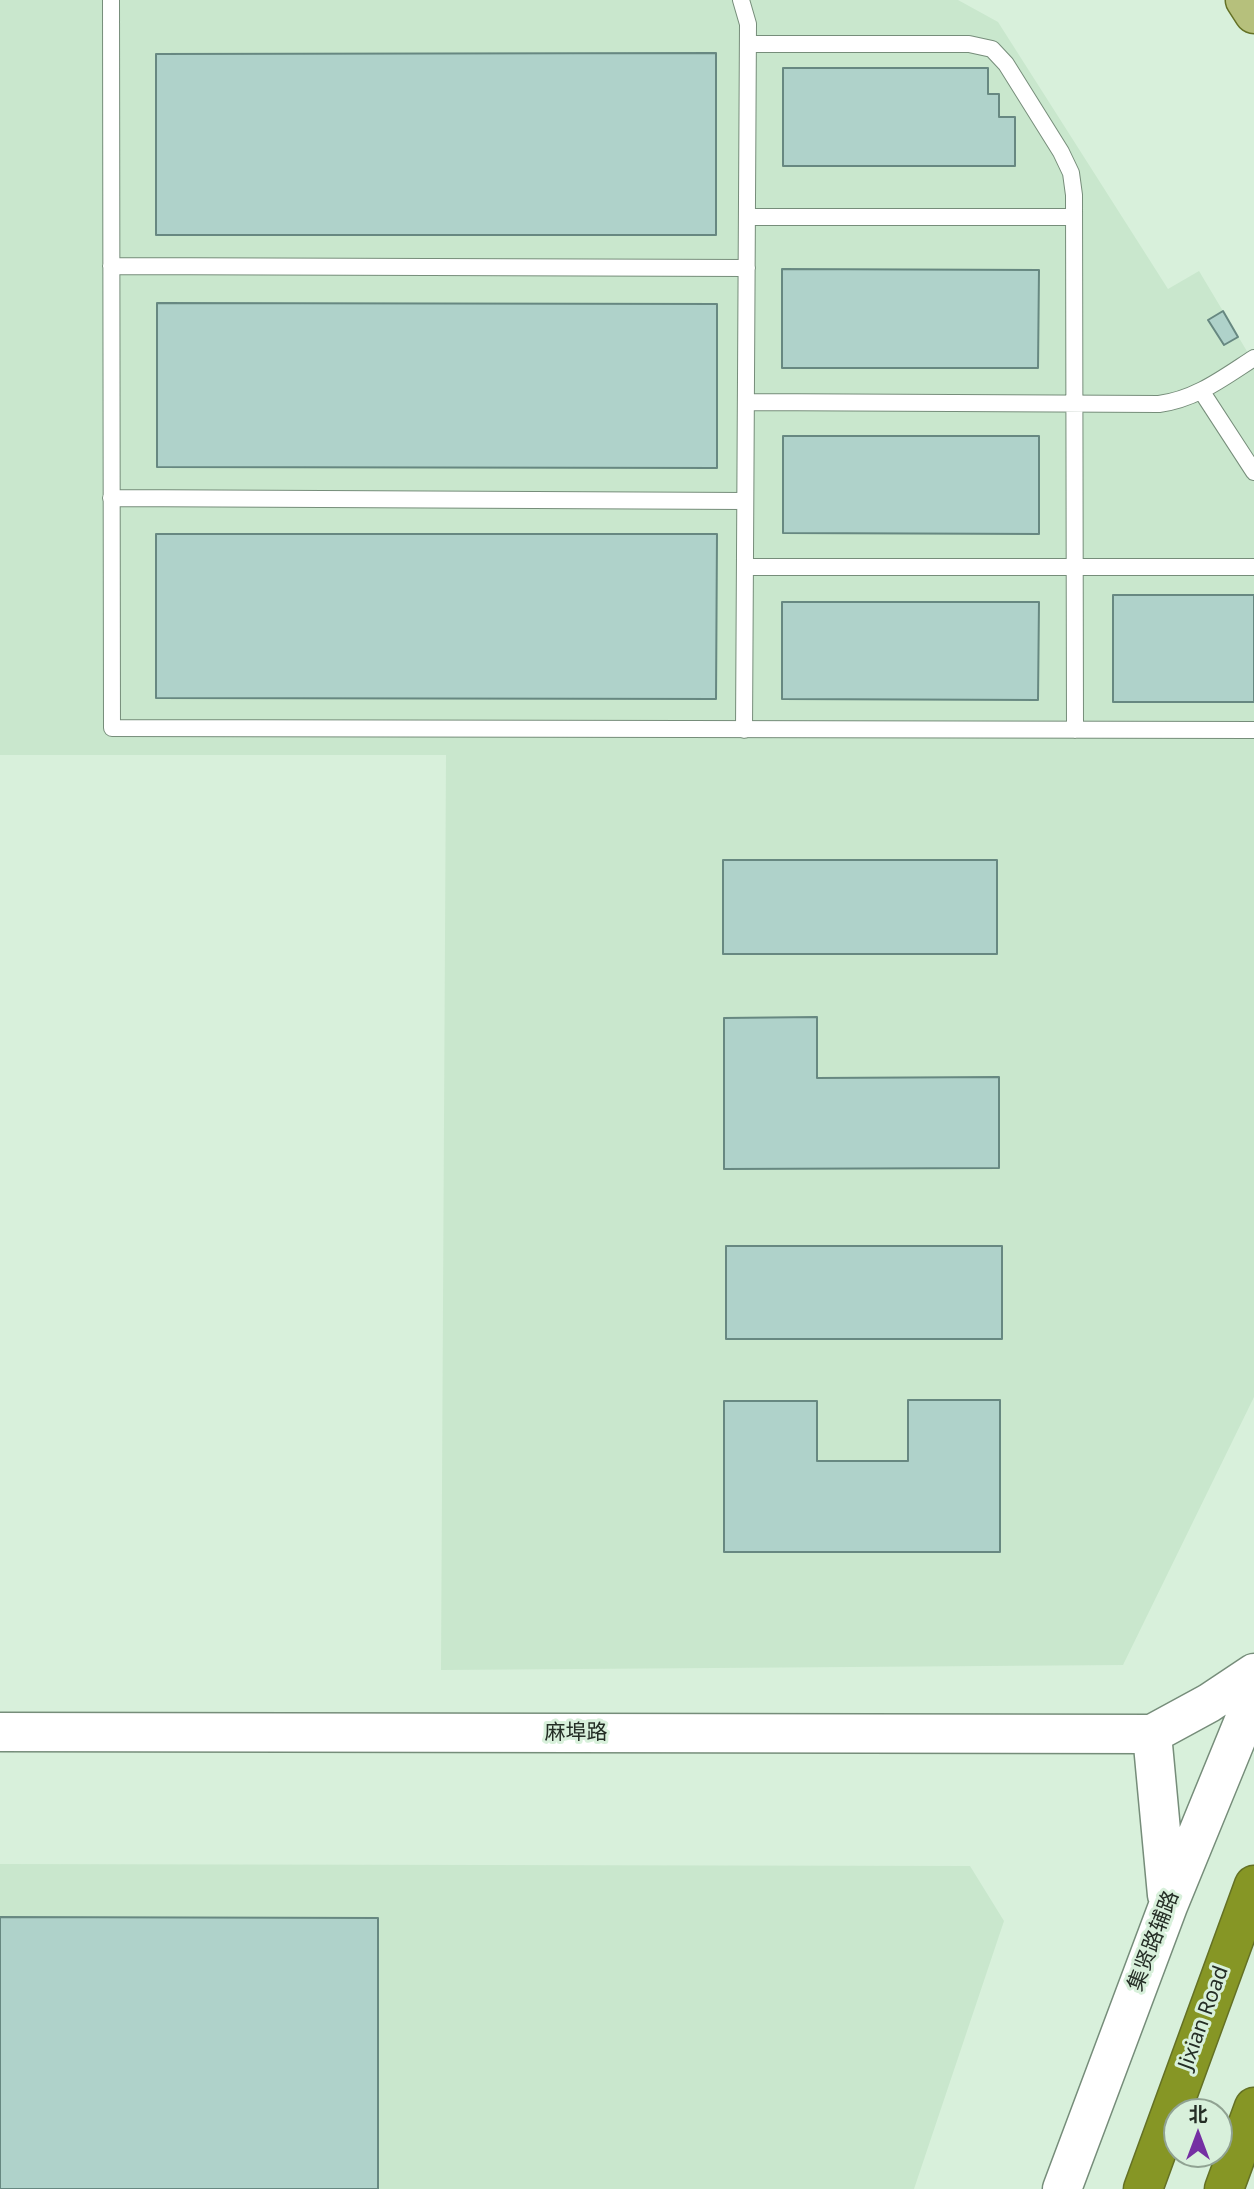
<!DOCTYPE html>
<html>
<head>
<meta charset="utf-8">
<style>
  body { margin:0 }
  #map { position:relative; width:1254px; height:2189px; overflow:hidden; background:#d8f0db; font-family:"Noto Sans","Noto Sans SC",sans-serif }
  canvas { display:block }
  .north { position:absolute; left:1163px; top:2098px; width:70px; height:70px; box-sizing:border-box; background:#d8f0db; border:2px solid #90a292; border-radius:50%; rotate:0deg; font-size:19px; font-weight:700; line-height:28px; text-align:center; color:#242d25 }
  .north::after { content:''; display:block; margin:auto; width:24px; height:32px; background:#752fa3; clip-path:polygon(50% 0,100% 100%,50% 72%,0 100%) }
</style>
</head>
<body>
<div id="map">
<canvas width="1254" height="2189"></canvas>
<div class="north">北</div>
</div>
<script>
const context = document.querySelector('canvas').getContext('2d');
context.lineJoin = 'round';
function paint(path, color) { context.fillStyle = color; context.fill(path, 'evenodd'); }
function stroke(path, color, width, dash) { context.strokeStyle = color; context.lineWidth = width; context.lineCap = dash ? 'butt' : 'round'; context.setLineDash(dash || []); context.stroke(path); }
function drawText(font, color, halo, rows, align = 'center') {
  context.font = font + ' "Noto Sans","Noto Sans SC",sans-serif'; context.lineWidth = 6; context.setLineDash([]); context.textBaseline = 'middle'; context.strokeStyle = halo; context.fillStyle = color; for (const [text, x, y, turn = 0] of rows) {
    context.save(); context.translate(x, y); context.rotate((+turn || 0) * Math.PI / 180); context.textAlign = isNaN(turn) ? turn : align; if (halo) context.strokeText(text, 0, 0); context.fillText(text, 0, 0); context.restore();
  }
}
paint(new Path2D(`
  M0,0h958l40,22 170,267 31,-18 55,92v1034l-131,268 -682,5 5,-915h-446z
  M0,1864l970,2 34,55 -90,268h-914z`), '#c9e7cd');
const building = new Path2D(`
  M716,53v182h-560v-181z
  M783,68h205v26h11v23h16v49h-232z
  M782,269l257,1 -1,98h-256z
  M157,303l560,1v164l-560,-1z
  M1223,311l15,26 -14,8 -16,-25z
  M783,436h256v98l-256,-1z
  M156,534h561l-1,165 -560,-1z
  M1113,595h141v107h-141z
  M782,602h257l-1,98 -256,-1z
  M723,860h274v94h-274z
  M817,1017v61l182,-1v91l-275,1v-151z
  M726,1246h276v93h-276z
  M908,1400h92v152h-276v-151h93v60h91z
  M0,1917l378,1v271h-378z`);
paint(building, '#afd2ca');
stroke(building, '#678881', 2);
const lane = new Path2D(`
  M111,0l1,728 1142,2
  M741,0l7,24 -4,706
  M748,44h221l23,5 14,15 55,88 10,21 3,22 1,535
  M747,217h327
  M111,266l636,2
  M1202,392l52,80
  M746,402l413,2c37,-5 64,-26 95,-46
  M111,498l634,3
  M745,567h509`);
const secondary = new Path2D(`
  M0,1732l1152,2
  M1167,1895l-15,-161 57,-31 45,-30
  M1062,2189l106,-283 86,-210`);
const primary = new Path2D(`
  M1245,0l9,14`);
const highway = new Path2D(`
  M1143,2189l111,-304
  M1224,2189l30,-82`);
stroke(lane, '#768d7a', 18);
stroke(secondary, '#768d7a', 41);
stroke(primary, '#647125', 41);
stroke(highway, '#647125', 41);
stroke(lane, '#fff', 16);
stroke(secondary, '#fff', 38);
stroke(primary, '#b6c07c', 38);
stroke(highway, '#869625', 38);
drawText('21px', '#242d25', '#d8f0db', [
  ["麻埠路",576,1733],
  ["集贤路辅路",1154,1941,-69],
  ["Jixian Road",1204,2018,-70]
]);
</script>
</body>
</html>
